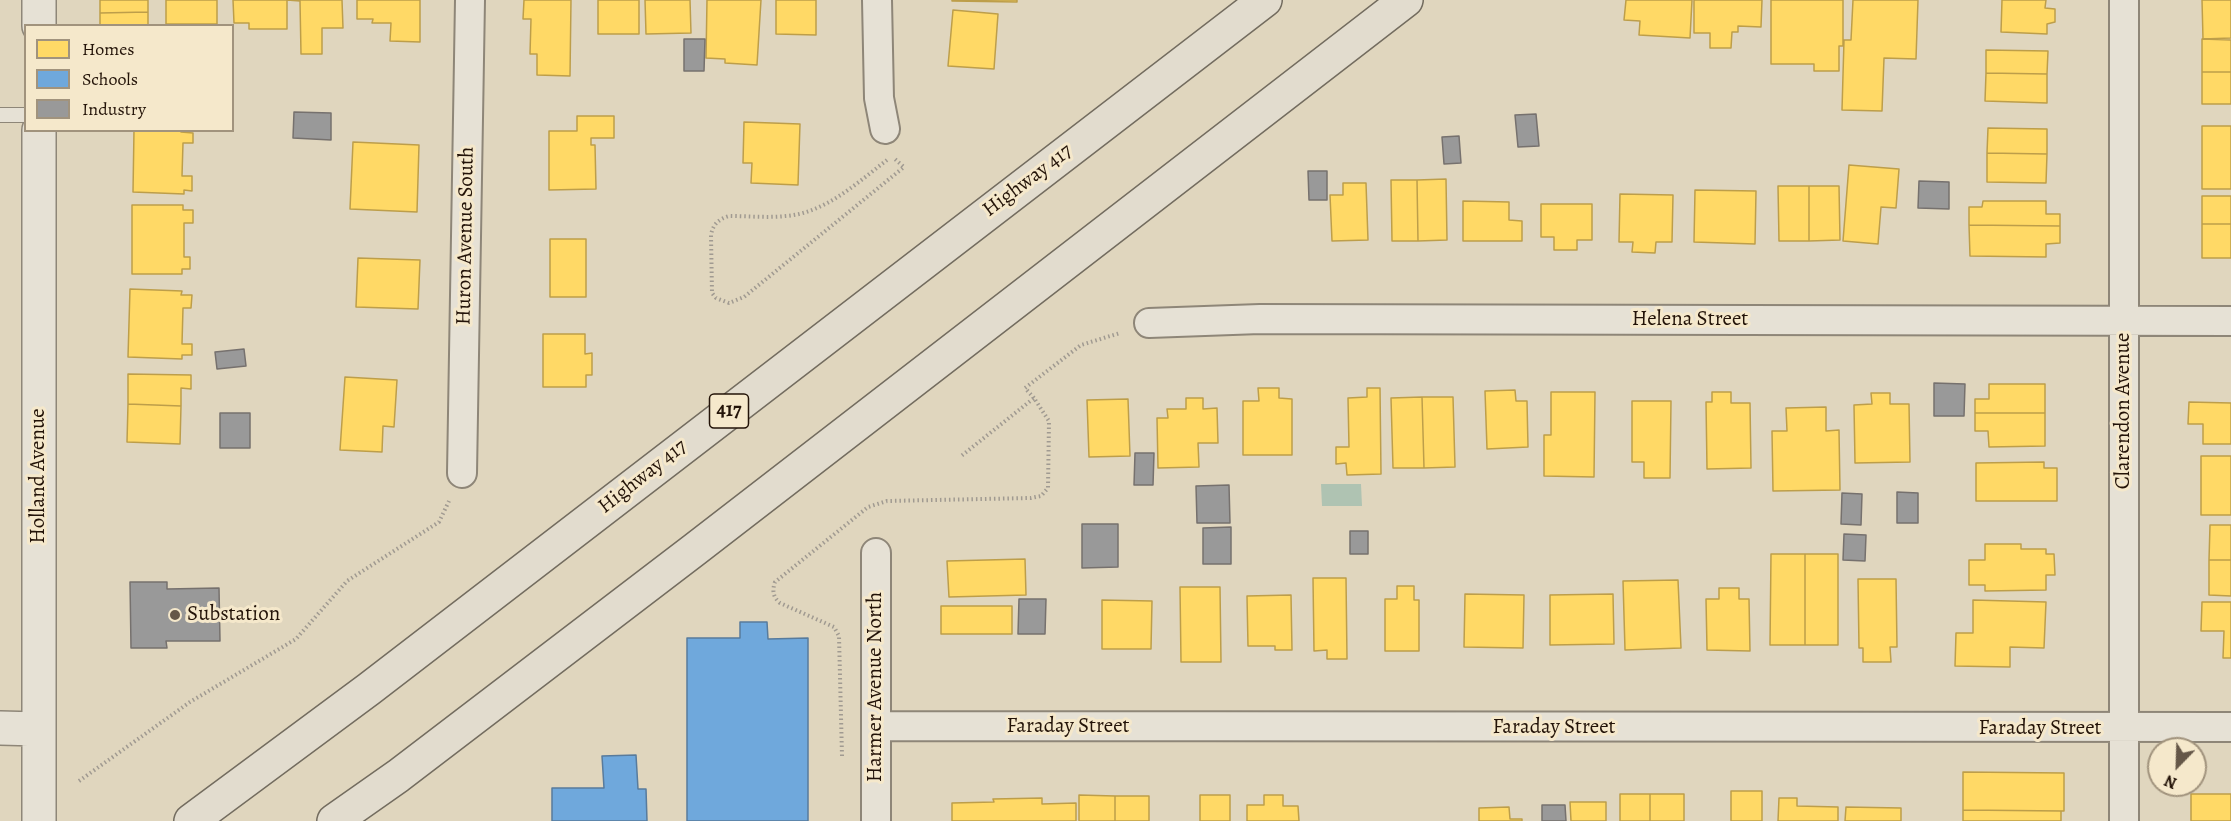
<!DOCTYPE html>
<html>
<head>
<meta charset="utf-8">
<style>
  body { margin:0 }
  #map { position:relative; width:2231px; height:821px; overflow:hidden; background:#e0d6be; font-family:Alegreya,serif }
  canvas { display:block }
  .legend { position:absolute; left:24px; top:24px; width:210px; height:108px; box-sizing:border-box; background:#f5e8cb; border:2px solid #a1937d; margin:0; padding:8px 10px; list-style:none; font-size:18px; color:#231308 }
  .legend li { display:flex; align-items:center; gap:12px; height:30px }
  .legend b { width:30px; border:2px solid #a1937d }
  .north { position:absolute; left:2147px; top:737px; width:60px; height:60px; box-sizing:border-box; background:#f5e8cb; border:2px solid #a1937d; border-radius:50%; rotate:203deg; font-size:16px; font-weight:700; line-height:24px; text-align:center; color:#231308 }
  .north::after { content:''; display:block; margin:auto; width:21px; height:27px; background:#655748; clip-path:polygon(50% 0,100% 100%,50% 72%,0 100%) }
</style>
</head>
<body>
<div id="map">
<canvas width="2231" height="821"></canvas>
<ul class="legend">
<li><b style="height:16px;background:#ffd966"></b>Homes</li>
<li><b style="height:16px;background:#6fa8dc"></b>Schools</li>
<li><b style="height:16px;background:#999"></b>Industry</li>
</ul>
<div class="north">N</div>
</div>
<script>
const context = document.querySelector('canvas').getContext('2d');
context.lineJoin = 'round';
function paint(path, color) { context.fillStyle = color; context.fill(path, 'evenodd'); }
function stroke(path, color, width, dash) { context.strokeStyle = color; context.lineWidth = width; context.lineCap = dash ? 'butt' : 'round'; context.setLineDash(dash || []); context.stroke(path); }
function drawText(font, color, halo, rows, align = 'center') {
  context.font = font + ' Alegreya,serif'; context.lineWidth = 6; context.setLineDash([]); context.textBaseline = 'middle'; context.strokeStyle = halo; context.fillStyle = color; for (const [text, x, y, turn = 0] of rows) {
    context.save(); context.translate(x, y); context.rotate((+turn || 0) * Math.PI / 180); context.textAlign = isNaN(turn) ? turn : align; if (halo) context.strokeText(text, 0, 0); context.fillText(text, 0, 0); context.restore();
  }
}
paint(new Path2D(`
  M1321,484h40l1,22h-40z`), '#afc3b2');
const homes = new Path2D(`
  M100,0h48v12l-48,1z
  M166,0h51v24h-51z
  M233,0h54v29h-38v-6h-15z
  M342,0l1,28h-21v26h-21l-1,-53 -13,-1z
  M357,0h63v42l-30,-1 1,-18h-19l1,-4h-16z
  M524,0h47l-1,76 -33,-1v-21h-7l1,-35h-8z
  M598,0h41v34h-41z
  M645,0h45l1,33 -45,1z
  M707,0h54l-4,65 -32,-2v-4l-19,-1z
  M776,0h40v35l-40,-1z
  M952,0h65v2l-65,-1z
  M1626,0h66l-2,38 -51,-3 1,-14 -16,-1z
  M1694,0h68l-1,27 -23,-1v6h-6l-1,16h-21v-15h-16z
  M1771,0h72v46h-4v25h-25v-7h-43z
  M1853,0h65l-2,59 -32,-1 -2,53 -40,-1 2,-70h7z
  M2002,0h44l-1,8 10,1v13l-8,2v10l-46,-2z
  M2202,0h29v38l-28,1z
  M953,10l45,4 -4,55 -46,-3z
  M148,12v14h-48v-13z
  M2202,39l29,1v32h-29z
  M1986,50l62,1 -1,23 -61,-1z
  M2202,72h29v32h-29z
  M1986,73l61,1v29l-62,-2z
  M577,116h37v22h-23v7h4l1,44 -47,1v-59h28z
  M744,122l56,2 -2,61 -47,-2 1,-20h-9z
  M2202,126h29v63h-29z
  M1988,128l59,1v25l-60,-1z
  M134,130h47v2l12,1v10h-10l-1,33h10v15l-8,-1v4l-51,-2z
  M353,142l66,3 -2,67 -67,-3z
  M1987,153l60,1 -1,29 -59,-1z
  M1849,165l50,4 -3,39 -15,-1 -3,37 -35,-3z
  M1446,179l1,61 -29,1 -1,-61z
  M1391,180h26l1,61h-26z
  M1343,183h23l2,57 -36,1 -2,-46h13z
  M1778,186h31v55h-30z
  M1809,186h30l1,54 -31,1z
  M1695,190l61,1 -1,53 -61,-2z
  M1620,194l53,1 -1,47h-16l-1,11 -23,-1 1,-10h-14z
  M2202,196h29v28h-29z
  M1463,201l46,1v18l13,1v20h-59z
  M1983,201h63v13h14v12l-91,-1v-18h13z
  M1541,204h51v36h-15v10h-23v-13h-13z
  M132,205h51v5h10v13h-9v34h6v12h-8v5h-50z
  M2202,224h29v34h-29z
  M1969,225l91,1v17l-14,1v13l-76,-1z
  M550,239h36v58h-36z
  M358,258l62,2 -2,49 -62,-2z
  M130,289l52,2 -1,4h11l-1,13h-8l-1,36h10v11h-10v4l-54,-2z
  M543,334h42v20l7,-1v22h-6v12h-43z
  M128,374l63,1v14l-10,-1v18l-53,-2z
  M345,377l52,3 -3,47 -11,-1 -1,26 -42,-2z
  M1989,384h56v29h-70v-14h14z
  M1258,388h21v10l13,1v56h-49v-54h16z
  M1367,388h13l1,86 -34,1 -1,-12 -10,1v-17h13l-1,-49 19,-1z
  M1515,390l1,11h11l1,46 -41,2 -2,-58z
  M1551,392h44l-1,85 -50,-1v-41h7z
  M1712,392h19v11h19l1,65 -44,1 -1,-67h6z
  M1871,393h19v11h19l1,58 -55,1 -1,-58 18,-1z
  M1422,397h31l2,70 -31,1z
  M1422,397l2,71h-31l-2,-70z
  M1186,398h17v11l14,-1 1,35h-20l1,24 -41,1 -1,-50h11l-1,-9h19z
  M1128,399l2,57 -41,1 -2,-57z
  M1632,401h39l-1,77h-26v-16h-12z
  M2189,402l42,1v41h-28v-20h-15z
  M128,404l53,2 -1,38 -53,-2z
  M1826,407v24l13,-1 1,60 -67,1 -1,-60h15l-1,-23z
  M1975,413h70v33l-56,1 -1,-16h-13z
  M2201,456h30v59h-30z
  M2044,462v6h13v33h-81v-38z
  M2210,525h21v35h-22z
  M1985,544h36v5h25v5h8l1,21h-9v15l-61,1v-6h-16v-25h16z
  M1771,554h34v91h-35z
  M1805,554h33v91h-33z
  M1025,559l1,36 -77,2 -2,-36z
  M2209,560h22v36l-22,-1z
  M1313,578h33l1,81h-20v-9l-13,1z
  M1858,579h38l1,68h-7l1,15h-28v-14h-4z
  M1678,580l3,68 -56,2 -2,-69z
  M1397,586h17v14h5v51h-34v-52h12z
  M1180,587h40l1,75h-40z
  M1719,588h20v11h10l1,52 -43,-1 -1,-51h13z
  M1465,594l59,1 -1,53 -59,-1z
  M1613,594l1,50 -64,1v-50z
  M1291,595l1,55h-17v-4h-27l-1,-50z
  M1102,600l50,1 -1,48h-49z
  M1973,600l73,2 -2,46 -34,-1v20l-55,-1 1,-33h17z
  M2202,602h29v56h-8l1,-27h-23z
  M941,606h71v28h-71z
  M1963,772l101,1v38l-101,-1z
  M1731,791h31v30h-31z
  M1620,794h30v27h-30z
  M1650,794h34v27h-34z
  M2191,794h40v27h-40z
  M1079,795l36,1v25h-36z
  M1200,795h30v26h-30z
  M1264,795h19v11h15l1,15h-52v-16h17z
  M1115,796h34v25h-34z
  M1042,798v6l34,-1v18h-124v-18l42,-1 -1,-3z
  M1779,798h18v8l41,1v14h-60z
  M1570,802h36v19h-35z
  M1509,807l1,12h12v2h-43v-13z
  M1846,807l55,1v13h-56z
  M1963,810l98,1v10h-98z`);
paint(homes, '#ffd966');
stroke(homes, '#bd9e4a', 1.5);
const schools = new Path2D(`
  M740,622h27l1,17 40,-1v183h-121v-183h53z
  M636,755l2,34h8l1,32h-95v-33h52l-2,-32z`);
paint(schools, '#6fa8dc');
stroke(schools, '#587b9c', 1.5);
const industry = new Path2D(`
  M684,39h21l-1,32h-20z
  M294,112l37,1v27l-38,-2z
  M1536,114l3,32 -21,1 -3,-32z
  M1459,136l2,27 -17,1 -2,-27z
  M1308,171h19v29h-18z
  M1919,181l30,1v27l-31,-1z
  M244,349l2,17 -29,3 -2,-17z
  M1934,383l31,1 -1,32h-30z
  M220,413h30v35h-30z
  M1135,453h19l-1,32h-19z
  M1229,485l1,38h-33l-1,-37z
  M1897,492l21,1v30h-21z
  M1842,493l20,1 -1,31 -20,-1z
  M1082,524h36v43l-36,1z
  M1231,527v37h-28v-36z
  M1350,531h18v23h-18z
  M1844,534l22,1 -1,26 -22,-1z
  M130,582h37v7l52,-1 1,53h-54l1,7h-36z
  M1019,599h27l-1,35h-27z
  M1542,805h23l1,16h-24z`);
paint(industry, '#999');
stroke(industry, '#76716e', 1.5);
const service = new Path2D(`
  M0,115h26`);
const minor = new Path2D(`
  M877,0l2,98 6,31
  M1149,323l111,-4 971,2
  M462,473l8,-473
  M876,553v268
  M877,726l1354,1
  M2124,821v-821`);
const tertiary = new Path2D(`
  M39,26v-26
  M0,728l38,1
  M39,821v-691`);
const motorway = new Path2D(`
  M191,821l178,-132 896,-689
  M334,821l64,-45 296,-226 712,-550`);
stroke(service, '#8e8678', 16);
stroke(minor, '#8e8678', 32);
stroke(tertiary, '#8e8678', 36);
stroke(motorway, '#736c5f', 36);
stroke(new Path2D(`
  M887,160c-30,23 -62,53 -101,56 -19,2 -38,0 -57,0 -10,3 -16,8 -18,19l1,58 4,5 13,5 15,-6 160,-130 -9,-8
  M1034,398l-9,-10 56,-43 39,-12
  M842,756l-3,-120 -5,-9 -54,-24c-7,-6 -8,-12 -5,-21l93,-75 19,-6 144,-3 10,-2 7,-8 1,-67 -15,-23 -74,59
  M79,781l111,-79 106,-63 51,-58 92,-59 10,-21`), '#a09a91', 4, [1.5, 3]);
stroke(service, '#e6e1d5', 14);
stroke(minor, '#e6e1d5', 28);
stroke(tertiary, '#e6e1d5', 33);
stroke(motorway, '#e2dcce', 33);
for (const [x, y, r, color] of [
  [175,615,6,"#655748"]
]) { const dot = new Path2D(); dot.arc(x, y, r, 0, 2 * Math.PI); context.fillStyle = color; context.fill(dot); stroke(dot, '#f5e8cb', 2); }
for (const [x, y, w] of [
  [729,411,39]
]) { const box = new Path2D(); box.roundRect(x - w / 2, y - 17, w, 34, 4.5); context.fillStyle = '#f5e8cb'; context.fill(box); stroke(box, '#231308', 1.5); }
drawText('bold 20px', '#231308', null, [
  ["417",729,411]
]);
drawText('21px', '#231308', '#f5e8cb', [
  ["Highway 417",1028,181,-37],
  ["Huron Avenue South",466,236,-89],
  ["Helena Street",1690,320],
  ["Clarendon Avenue",2124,411,-90],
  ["Holland Avenue",39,476,-90],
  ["Highway 417",643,477,-38],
  ["Harmer Avenue North",876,687,-90],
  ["Faraday Street",1068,727],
  ["Faraday Street",1554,728],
  ["Faraday Street",2040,729]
]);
drawText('21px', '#231308', '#f5e8cb', [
  ["Substation",187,615]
], 'left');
</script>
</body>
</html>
